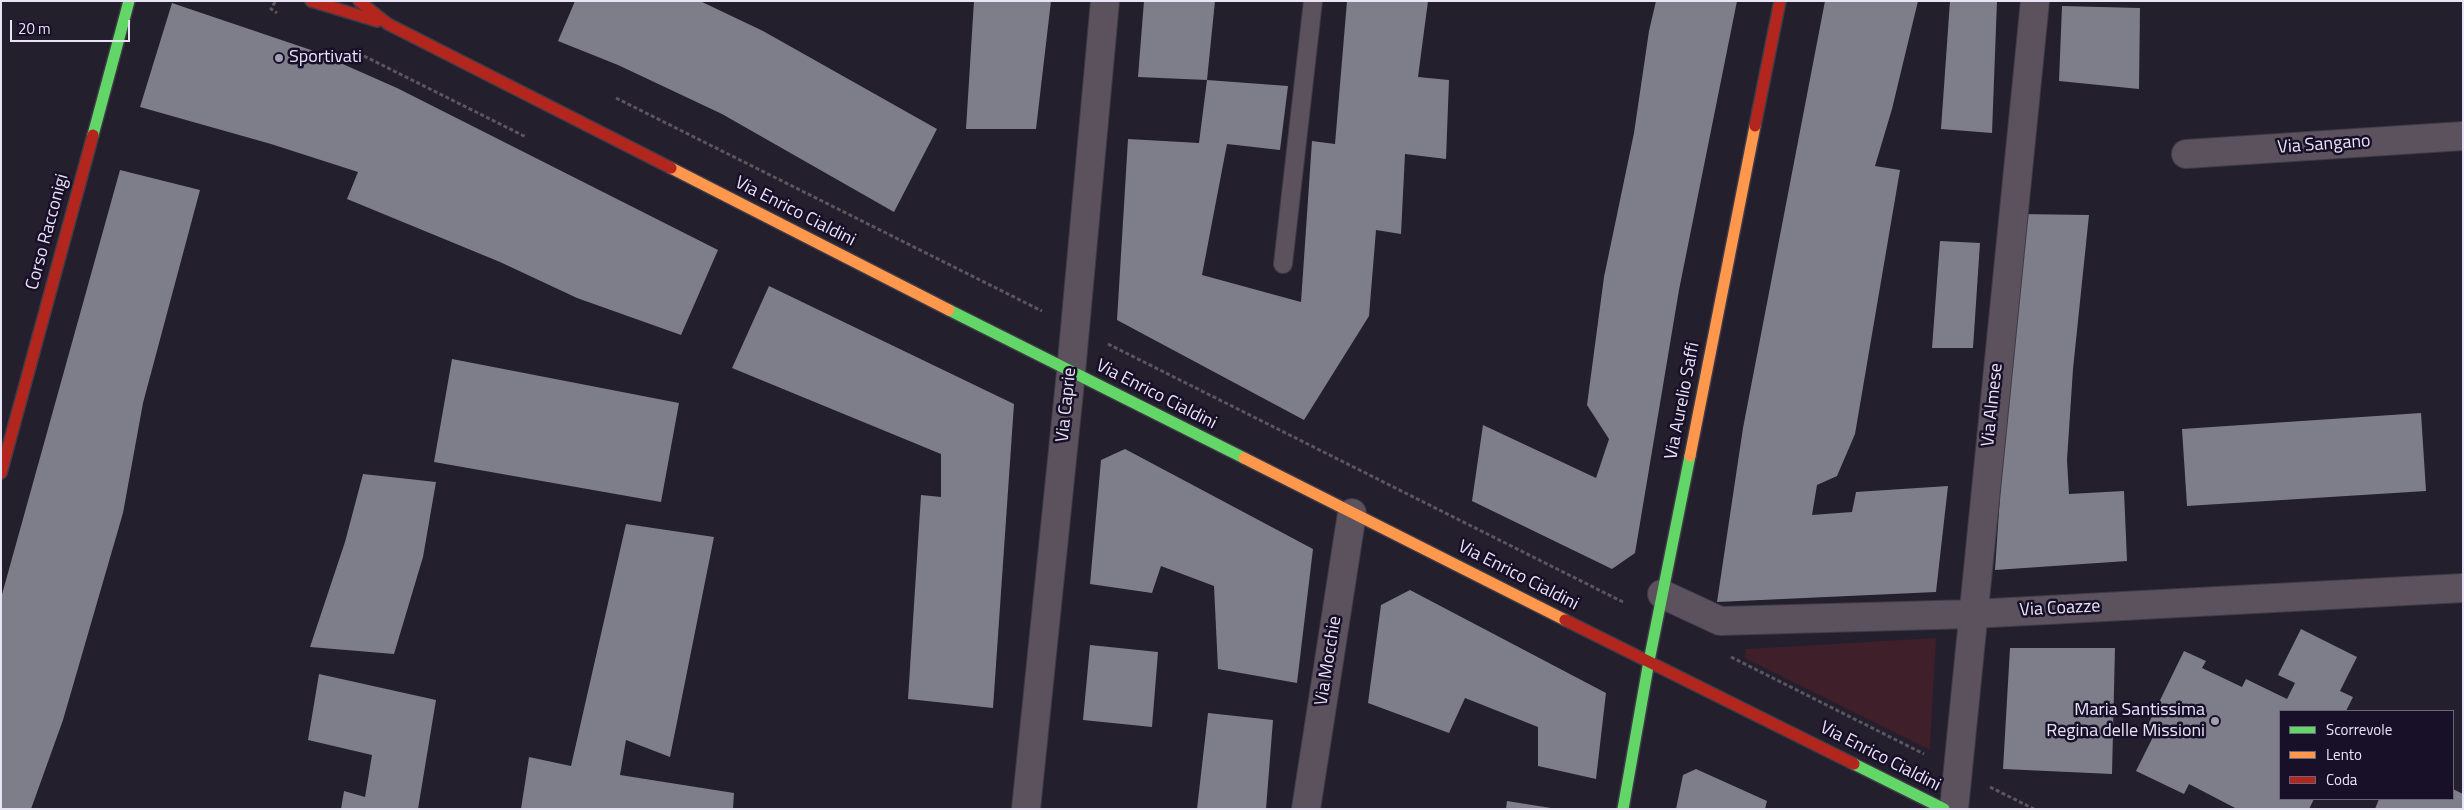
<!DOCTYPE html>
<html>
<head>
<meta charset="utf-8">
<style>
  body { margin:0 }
  #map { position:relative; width:2464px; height:810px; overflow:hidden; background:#231f2d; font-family:"Titillium Web",sans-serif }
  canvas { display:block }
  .frame { position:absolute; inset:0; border:2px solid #e8e4f6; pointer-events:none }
  .legend { position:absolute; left:2279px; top:710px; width:175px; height:90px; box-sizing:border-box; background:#181028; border:1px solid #6b657a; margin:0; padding:6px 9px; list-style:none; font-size:15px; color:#e8e4f6 }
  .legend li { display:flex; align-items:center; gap:10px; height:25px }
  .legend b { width:25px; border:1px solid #6b657a }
  .scale { position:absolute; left:10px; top:20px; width:120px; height:22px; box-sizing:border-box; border:2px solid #e8e4f6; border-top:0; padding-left:6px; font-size:15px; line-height:18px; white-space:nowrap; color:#e8e4f6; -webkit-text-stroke:4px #181028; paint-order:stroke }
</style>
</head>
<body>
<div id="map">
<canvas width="2464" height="810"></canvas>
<div class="frame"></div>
<ul class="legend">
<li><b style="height:6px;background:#63d668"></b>Scorrevole</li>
<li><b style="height:6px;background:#ff974d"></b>Lento</li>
<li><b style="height:6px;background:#b3261e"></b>Coda</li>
</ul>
<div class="scale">20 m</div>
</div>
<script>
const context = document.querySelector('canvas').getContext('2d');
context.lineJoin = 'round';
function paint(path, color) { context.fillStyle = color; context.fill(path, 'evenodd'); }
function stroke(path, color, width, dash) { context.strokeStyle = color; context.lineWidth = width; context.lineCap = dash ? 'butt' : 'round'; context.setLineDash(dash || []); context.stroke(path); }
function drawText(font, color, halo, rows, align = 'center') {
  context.font = font + ' "Titillium Web",sans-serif'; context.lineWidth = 5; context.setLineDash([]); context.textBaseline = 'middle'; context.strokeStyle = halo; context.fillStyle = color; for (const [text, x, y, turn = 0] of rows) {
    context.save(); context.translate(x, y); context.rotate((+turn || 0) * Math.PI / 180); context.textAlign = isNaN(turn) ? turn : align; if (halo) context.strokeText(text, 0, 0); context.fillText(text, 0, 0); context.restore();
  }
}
paint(new Path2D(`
  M1936,638l-6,112 -185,-92 1,-9z`), '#3f1f29');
paint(new Path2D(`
  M575,1h125l63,30 174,98 -43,83 -172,-98 -104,-49 -60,-24z
  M974,1h77l-15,128h-70z
  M1144,1h71l-8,79 -69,-3z
  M1347,1h81l-10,76 31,3 -3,79 -41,-5 -4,80 -25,-4 -7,86 -65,104 -187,-100 11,-181 71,4 8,-63 81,6 -8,64 -53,-6 -25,131 99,27 11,-161 23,3z
  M1656,1h81l-58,289 -44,263 -23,16 -140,-68 11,-76 113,53 13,-39 -22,-34 17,-128 30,-144 15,-102z
  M1825,1h93l-26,108 -17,57 25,4 -45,264 -18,42 -20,9 -5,30 40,-3 4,-20 92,-6 -12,106 -219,10 26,-174z
  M1950,1h47l-5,132 -51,-4z
  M172,3l139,47 86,38 321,162 -37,85 -104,-37 -77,-36 -153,-63 11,-27 -87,-28 -131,-37z
  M2062,6l78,2 -1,81 -80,-8z
  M120,170l80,20 -57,213 -20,110 -60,207 -32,89h-30v-211z
  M2019,214l70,1 -16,154 -6,91 2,34 55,-3 3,70 -132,9z
  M1940,241l40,2 -7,105h-41z
  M769,286l245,118 -21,304 -85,-9 13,-204 20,2v-43l-209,-86z
  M452,359l227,44 -18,99 -227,-40z
  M2421,413l5,78 -239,15 -5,-77z
  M1125,449l188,100 -16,134 -79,-14 -4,-83 -53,-20 -9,27 -62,-9 11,-124z
  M363,474l73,8 -13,75 -29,97 -84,-7 35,-105z
  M626,524l88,13 -44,220 -44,-17 -6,35 114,18 -1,16h-212l8,-52 42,9z
  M1410,590l196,103 -10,86 -58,-13v-39l-73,-29 -16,35 -81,-30 13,-98z
  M2301,629l56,28 -17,34 13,6 -7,14h-66v88h34l-5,10h-72l-48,-25 -5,10 -48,-23 18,-36 -9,-4 39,-80 22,10 -4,7 40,19 4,-8 41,20 8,-16 -17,-8z
  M1090,645l68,7 -6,75 -69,-7z
  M2010,648h105l-3,126 -109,-5z
  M319,674l117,26 -18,109h-77l3,-18 21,6 7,-42 -64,-15z
  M1208,713l65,7 -7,89h-69z
  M1696,769l71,32 -2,8h-89l7,-34z
  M2453,789l10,5v15h-88l4,-10h74z
  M1507,801l44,7v1h-45z`), '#7d7e8a');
const lane = new Path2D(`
  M1283,264l30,-263`);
const street = new Path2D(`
  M2186,154l277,-18
  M1662,594l58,27 252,-7 491,-26
  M1026,809l45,-437 34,-371
  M1306,809l46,-296
  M1954,809l81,-808`);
const fast = new Path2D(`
  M93,135l36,-134
  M949,310l295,148
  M1854,764l90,45
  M1623,809l26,-148 41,-205`);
const slow = new Path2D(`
  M671,168l278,142
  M1690,456l65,-330
  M1244,458l321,162`);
const jam = new Path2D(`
  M311,1l66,20
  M359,1l29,23 283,144
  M1755,126l25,-125
  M1,473l92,-338
  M1565,620l289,144`);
stroke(lane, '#3f3b48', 20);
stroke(street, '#3f3b48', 30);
stroke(fast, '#3f3b48', 14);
stroke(slow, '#3f3b48', 14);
stroke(jam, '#3f3b48', 14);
stroke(new Path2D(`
  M275,2l-4,7 6,4
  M364,56l162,81
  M616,98l426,213
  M1108,344l517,259
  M1731,657l193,97
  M1990,787l44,22`), '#5c555e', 3, [4, 2.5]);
stroke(lane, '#5c525d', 18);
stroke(street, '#5c525d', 28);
stroke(fast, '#63d668', 11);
stroke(slow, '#ff974d', 11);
stroke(jam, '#b3261e', 11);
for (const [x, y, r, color] of [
  [279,58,5,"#a39fb0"],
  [2215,721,5,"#a39fb0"]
]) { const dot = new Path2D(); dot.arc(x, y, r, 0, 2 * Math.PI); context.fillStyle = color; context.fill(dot); stroke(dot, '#181028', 2); }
drawText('18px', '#e8e4f6', '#181028', [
  ["Sportivati",289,58],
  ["Maria Santissima",2205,711,"right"],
  ["Regina delle Missioni",2205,732,"right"]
], 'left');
drawText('18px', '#e8e4f6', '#181028', [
  ["Via Sangano",2324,145,-4],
  ["Via Enrico Cialdini",795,212,27],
  ["Corso Racconigi",48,232,-75],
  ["Via Enrico Cialdini",1156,395,27],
  ["Via Aurelio Saffi",1683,401,-79],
  ["Via Caprie",1067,405,-84],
  ["Via Almese",1993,405,-84],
  ["Via Enrico Cialdini",1518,576,27],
  ["Via Coazze",2060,609,-3],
  ["Via Mocchie",1329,661,-81],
  ["Via Enrico Cialdini",1880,757,27]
]);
</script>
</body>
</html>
